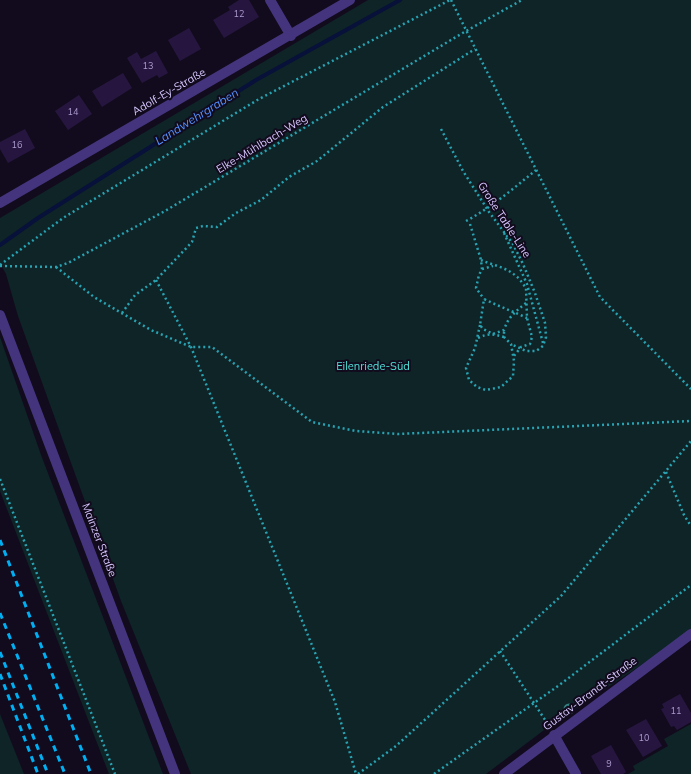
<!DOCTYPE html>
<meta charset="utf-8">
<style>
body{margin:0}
canvas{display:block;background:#110b1d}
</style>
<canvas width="691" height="774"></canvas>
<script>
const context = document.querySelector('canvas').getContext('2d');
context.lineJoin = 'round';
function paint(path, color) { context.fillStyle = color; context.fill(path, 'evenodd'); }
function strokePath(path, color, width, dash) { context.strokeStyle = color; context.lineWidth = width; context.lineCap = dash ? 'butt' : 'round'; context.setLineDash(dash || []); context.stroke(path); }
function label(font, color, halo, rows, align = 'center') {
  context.font = font + ' Mulish,sans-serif'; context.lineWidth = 4; context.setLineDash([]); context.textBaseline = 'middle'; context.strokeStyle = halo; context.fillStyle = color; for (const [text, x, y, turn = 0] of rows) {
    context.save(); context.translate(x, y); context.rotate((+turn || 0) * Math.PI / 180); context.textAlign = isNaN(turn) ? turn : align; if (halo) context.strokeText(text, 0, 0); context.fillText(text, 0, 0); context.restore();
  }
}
const green = new Path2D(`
 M368,0H691V632L548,727L486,774H191L121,601L18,316L6,274L0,263V218Z
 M0,337L41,455L163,774H109L0,491Z
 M0,714L24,774H0Z
 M691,724V774H628L635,770L633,766L668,746L664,739Z`);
const stream = new Path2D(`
 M0,245L38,218L256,80L400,0`);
const building = new Path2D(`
 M239,0H249L259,17L224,38L213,20L230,10L228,7Z
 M189,28L201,49L180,61L168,40Z
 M156,51L168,73L159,78L157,75L142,83L127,58L137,52L141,59Z
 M123,73L132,88L102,107L92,91Z
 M79,95L92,114L68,130L55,111Z
 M25,129L35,148L8,163L0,149V142Z
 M680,694L691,713V722L677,730L674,726L671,727L661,709L664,708L662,704Z
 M646,719L662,746L643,757L626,730Z
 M611,745L626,772L623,774H601L591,756Z`);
const path = new Path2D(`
 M451,0L600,297L691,389
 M441,129L463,171L489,212L513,244L523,264L535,293L545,323L546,337L543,346L536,351H526L511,344
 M466,221C492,207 514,188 536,170
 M470,224L481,260L482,269L479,275L476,288L484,299
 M504,233L527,284L543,343
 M481,260C492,265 506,267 516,276C520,279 523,284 526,288L527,318L532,337L530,344L521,347L514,356
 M0,265L63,218L259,99L450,0
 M0,266L56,267L68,263L165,211L466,31L522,0
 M56,267L94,297L151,330L191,347H212L312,422L356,431L398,434L691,421
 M482,269L493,266
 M156,280L191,347L335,702L356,774
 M526,303C516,311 508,317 504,330L493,334L483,329L480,325L484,299C498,306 512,311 527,318
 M122,313L135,295L156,280L192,242L196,228L203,226L217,227L236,213L261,200L289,177L317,161L383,107L475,49
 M480,325L475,348L466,368L469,380L477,387L486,390L501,387L513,376L514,361L511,344L504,337
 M478,338C488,333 494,334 504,337V330
 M666,472L684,515L691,526
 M0,479L115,774
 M500,651L549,726
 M358,774L396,746L561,596L691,441
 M434,774L558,686L691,585`);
const minor = new Path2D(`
 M270,0L291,36
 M0,203L350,0
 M554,735L576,774
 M504,774L691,634`);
const tertiary = new Path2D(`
 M0,315L175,774`);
const rail = new Path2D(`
 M0,540L91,774
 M0,613L65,774
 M0,652L48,774
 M0,674L38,774`);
const trees = [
 [569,709]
];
const numberNames = [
 ["12",239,14],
 ["13",148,66],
 ["14",73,112],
 ["16",17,145],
 ["11",676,711],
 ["10",644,738],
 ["9",609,764]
];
const streetNames = [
 ["Adolf-Ey-Straße",169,92,-30],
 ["Elke-Mühlbach-Weg",262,144,-31],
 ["Große Table-Line",504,220,57],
 ["Mainzer Straße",99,540,69],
 ["Gustav-Brandt-Straße",590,694,-37]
];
const parkNames = [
 ["Eilenriede-Süd",373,367]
];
const waterNames = [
 ["Landwehrgraben",197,117,-32]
];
paint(green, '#0e2427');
strokePath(stream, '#07113a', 4);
paint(building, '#26163f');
strokePath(path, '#29a2b2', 2.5, [2, 3]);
strokePath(minor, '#44347e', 10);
strokePath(tertiary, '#44347e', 10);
strokePath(rail, '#00aff2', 3, [6, 5]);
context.fillStyle = '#348183';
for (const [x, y] of trees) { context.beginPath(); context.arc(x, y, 5.5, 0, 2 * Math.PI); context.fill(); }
label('9px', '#ac9bcf', null, numberNames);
label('11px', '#d8c7ff', '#110b1d', streetNames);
label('11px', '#50e2d7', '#110b1d', parkNames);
label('italic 12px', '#5592ff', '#110b1d', waterNames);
</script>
